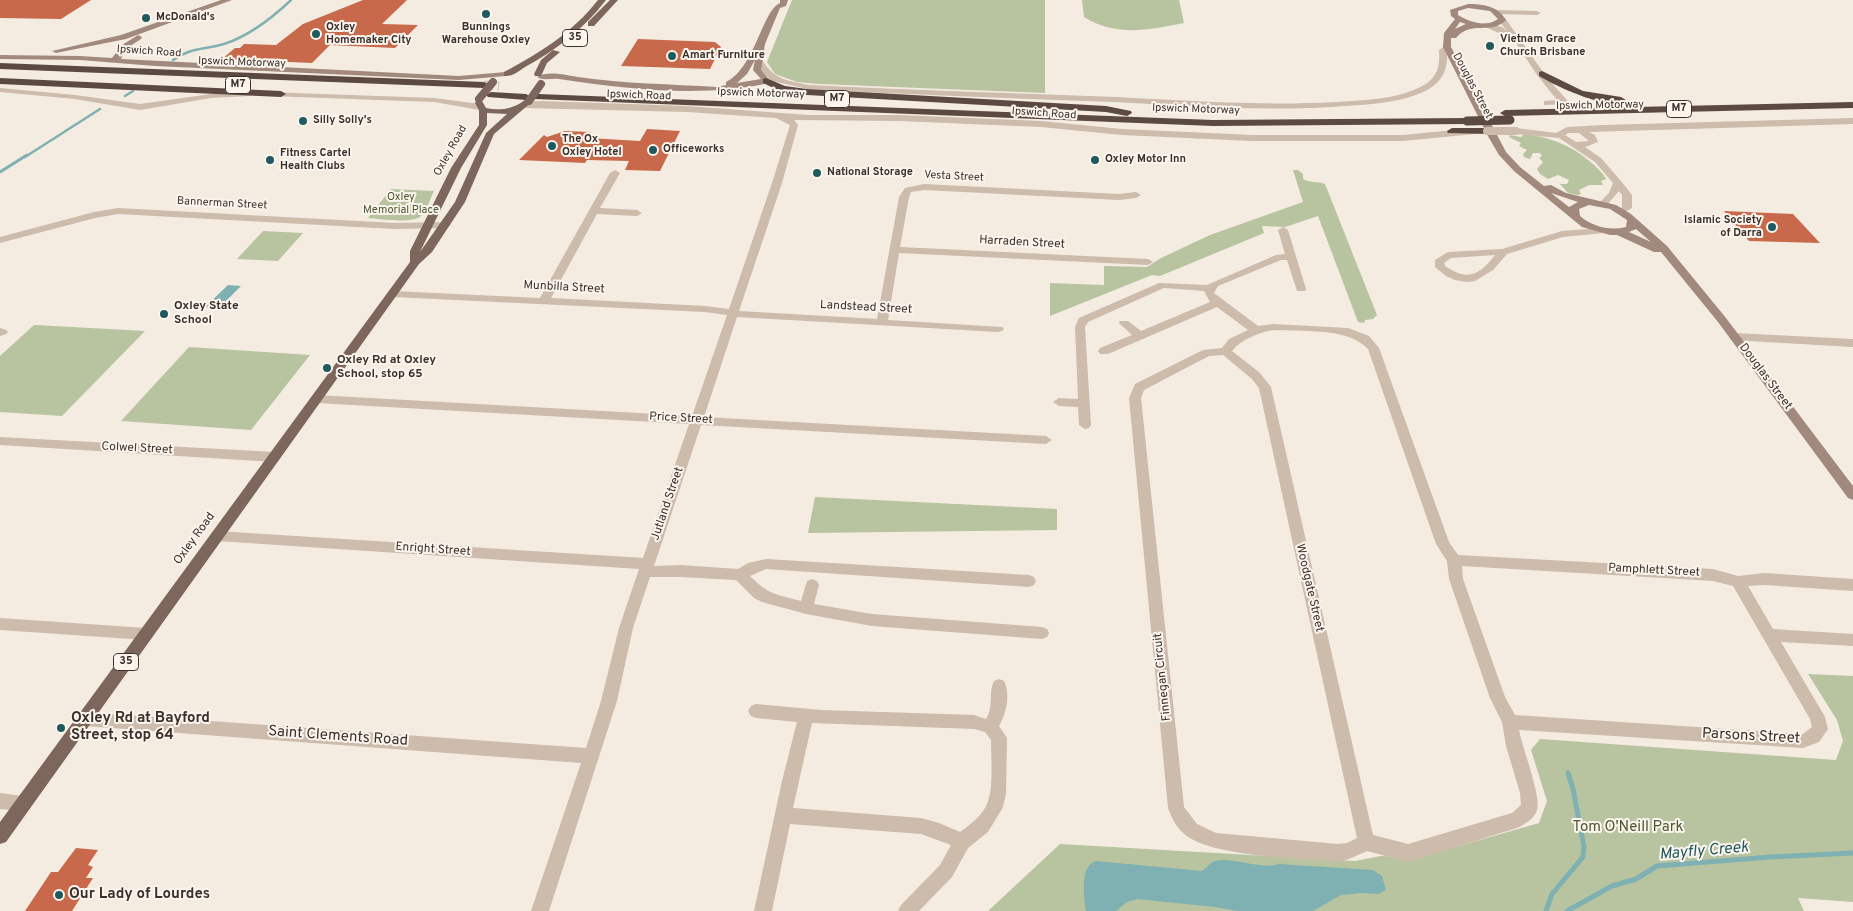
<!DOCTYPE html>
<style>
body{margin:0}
canvas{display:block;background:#f4ebe1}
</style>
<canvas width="1853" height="911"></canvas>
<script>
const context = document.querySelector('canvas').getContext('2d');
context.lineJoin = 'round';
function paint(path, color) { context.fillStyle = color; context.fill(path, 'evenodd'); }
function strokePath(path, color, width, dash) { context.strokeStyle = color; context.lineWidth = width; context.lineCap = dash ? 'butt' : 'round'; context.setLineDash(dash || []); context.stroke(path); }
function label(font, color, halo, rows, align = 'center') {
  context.font = font + ' Overpass,sans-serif'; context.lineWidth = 4; context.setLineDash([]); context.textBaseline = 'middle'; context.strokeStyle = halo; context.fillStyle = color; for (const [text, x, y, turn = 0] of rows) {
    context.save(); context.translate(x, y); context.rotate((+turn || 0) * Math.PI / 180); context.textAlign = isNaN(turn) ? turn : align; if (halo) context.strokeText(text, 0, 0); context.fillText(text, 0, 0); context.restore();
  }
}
const green = new Path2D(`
 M792,0H1045V93L819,84L797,82L775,74L767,62Z
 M1082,0H1179L1184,23C1149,30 1116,37 1084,17Z
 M1524,134C1557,138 1581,150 1603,174L1606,179L1601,181L1603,185H1589L1579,190L1581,194L1578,195L1568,193L1560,184H1567L1569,180L1558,175L1548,179L1540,174L1537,169L1543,162L1539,158L1542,156L1540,153H1533L1530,159L1524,157L1523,154L1527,150L1519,146L1521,143L1509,137L1510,135L1521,137Z
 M1293,170H1298L1303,174V179C1310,183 1317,181 1325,184L1377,315L1373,319L1365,320L1364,323L1358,322L1318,216L1285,227L1262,226L1264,233L1160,276L1152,275L1050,316V283L1104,285V266L1147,267L1161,258L1210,235L1303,202Z
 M391,189L434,191C430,198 427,211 421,216C412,224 380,219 368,218Z
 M263,231L303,233L278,261L237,259Z
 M34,325H35L145,331L62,416L0,412V356Z
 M189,347L310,355L251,430L121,421Z
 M815,497L1057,509V530L808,533Z
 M1808,674L1853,676V902L1798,898L1804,911H988L1060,844L1355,861L1381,856L1417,858L1539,823L1547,801L1531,750L1540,739L1836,760L1843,741L1837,720Z`);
const water = new Path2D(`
 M228,285L241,286L218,309L205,307Z
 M1096,861L1202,871C1206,868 1208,866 1211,863C1223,853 1263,871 1278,864L1373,870L1382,876L1386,890L1378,894L1361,893L1341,895L1313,911H1238L1215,907L1137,899L1127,902L1116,911H1086C1084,897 1079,866 1096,861Z`);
const streamFar2 = new Path2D(`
 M173,60C191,47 204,50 224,44C249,36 272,18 291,0
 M125,96L133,91
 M25,157L100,109`);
const streamFar1 = new Path2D(`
 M0,172L27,155`);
const stream = new Path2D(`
 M1546,911L1552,894L1583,857L1584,847L1573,789L1568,773
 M1567,911L1612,886L1636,879L1657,866L1770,857L1853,853`);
const building = new Path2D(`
 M0,0H91L61,19L0,18Z
 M363,0H407L382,24L418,25L395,48L330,45L312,63L222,59L235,48H240L244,44L276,45L303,24Z
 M638,39L715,42L721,47L710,69L621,66Z
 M647,129L680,131L660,171L625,170L629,161L587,160L585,163L519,160L544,135L547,137L565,131L591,132L588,138L640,141Z
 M1724,211L1793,214L1820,243L1749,241Z
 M76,848L98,850L88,865L93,867L86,878H93L72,911H25L51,872H58Z`);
const highwayTunnel = new Path2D(`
 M484,85L499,86`);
const street = new Path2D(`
 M1494,10L1537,11L1541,13L1537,15L1497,14H1494Z
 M1499,18H1505L1548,79L1567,100V104L1544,105V101L1557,100L1537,75L1514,40L1481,25L1485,23L1502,27L1508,32L1498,20Z
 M1447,45L1451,47L1447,51C1448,67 1444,80 1429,89C1403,103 1373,104 1345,106C1268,112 1191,106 1114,102C1012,98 910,95 808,89L777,82L763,83V79L769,78L763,75L755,62L762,60C775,80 786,80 808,85C911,90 1014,93 1117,97C1190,101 1263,106 1336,102C1365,100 1397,100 1424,85C1438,77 1440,65 1439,50Z
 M0,88L75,95L140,104L211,94L250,92L254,94L250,96L211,98L140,110L75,99L0,92Z
 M267,92L434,98L480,104L484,107L480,110L434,102L270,96L266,94Z
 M542,101L687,106L808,115H899L1041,121L1122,129L1252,135H1403L1475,128L1479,131L1475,134L1403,141H1252L1122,135L1041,127L899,121L794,120L798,125L782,183L739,311L877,319L899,197L905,188L924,184L1119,194L1136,192L1141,195L1136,198L1119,200L924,190L911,192L909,197L900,247L1148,259L1153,262L1148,265L899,253L888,320L1002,327L1004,329L1002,331L998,332L737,317L704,417L1046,436L1052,440L1046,444L701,425L654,566L681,565L738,569L748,563L766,559L1029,575L1034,577L1036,581L1034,585L1029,587L766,569L750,576C769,595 775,594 801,601L807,581L812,579L817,581L819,585L814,604L872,614L1042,627L1047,629L1049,633L1047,637L1042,639L872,626L806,614L762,602L754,598L736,580L681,577H650L633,628L617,701L549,911H531L581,763L85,726L79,724L77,719L79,714L85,712L586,748L601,701L619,628L639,569L217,541L212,540L210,536L212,532L217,531L643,558L689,424L317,403L311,399L317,395L692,416L727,315L705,312L393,297L388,294L393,291L540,298L610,173L615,170L620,173L600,208L637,210L642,213L637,216L597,214L551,298L705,306L729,309L772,183L790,125L776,118L687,112L524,108L520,105L524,102Z
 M1853,118V124L1589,132L1595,135L1598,142L1585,147L1601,158L1621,181L1632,195V208L1622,214L1617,211L1622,207V195L1619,191L1606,206L1603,207L1598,204L1609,193L1613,183L1595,162L1559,138L1516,134L1512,131L1516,128L1556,133L1567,127L1604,125ZM1569,133H1579L1589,141L1576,142L1565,135Z
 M118,208L395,223L446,222L451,225L446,228L395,229L118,214L95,218L0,243V237L94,212Z
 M1283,227L1288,230L1306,289L1305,291H1297L1287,260H1281L1218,286L1214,293L1258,326L1273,324L1348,328L1369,336L1379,348L1449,542L1458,555L1713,569L1738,576L1764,573L1853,579V591L1764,585L1748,586L1773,629L1853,634V646L1781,642L1825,717L1828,729L1819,742L1803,748L1519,730C1522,747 1542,798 1537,810C1535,818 1524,825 1517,828L1408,862L1367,851L1349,859L1338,862C1301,858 1215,857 1187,836C1177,829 1172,819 1168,808L1129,398L1135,384L1203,350L1222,348L1229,339L1248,330L1217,307L1108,354H1100L1098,351L1100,348L1132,335L1119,323L1120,321H1128L1141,331L1210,302L1204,291L1164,288L1088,322L1085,327L1091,425L1089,428L1085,429L1079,425L1078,407L1059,406L1053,402L1059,398L1078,399L1075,327L1079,318L1159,283L1207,285L1276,255L1285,254L1278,230ZM1273,330C1302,332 1348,327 1368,349L1436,544L1447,561L1449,579L1490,698L1502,722L1506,746L1520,793L1521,805L1512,813L1408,844L1373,835L1271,387L1260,373L1232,351C1242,339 1258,333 1273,330ZM1223,355L1252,379L1259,388L1357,838L1347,843L1338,844L1216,833L1197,824L1184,807L1141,398L1144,390L1209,356ZM1462,566L1713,581L1733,586L1810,719L1812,727L1803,734L1515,715L1505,697L1463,579Z
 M1601,228L1606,231L1604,233L1563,237L1507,254L1493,270L1475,281L1467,282L1455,280L1446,276L1435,267V260L1448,252L1502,249L1562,231ZM1495,255C1479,276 1467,281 1445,266L1444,263L1451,258Z
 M0,328L6,330L8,332L6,334L0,336Z
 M1735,333L1853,339V347L1731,340L1729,337Z
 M0,437L275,452L279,454L281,457L279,460L275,462L0,445Z
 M0,618L146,628L151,630L153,634L151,638L146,640L0,630Z
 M999,679L1004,681C1011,695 1006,714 999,726L1007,738L1006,793L1003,807L988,832L968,848L952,877L919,911H898L901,905L940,865L951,845L921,834L790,824L772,911H754L782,781L797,722L756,718L751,716L748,711L751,706L756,704L821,710L974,715L986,719C994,707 988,693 994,681ZM812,723L974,729L985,732L991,740C991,757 994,788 987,804C982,816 971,824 960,832L939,823L921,818L793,808Z
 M0,793L30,797L32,803L30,809L24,811L0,809Z`);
const secondary = new Path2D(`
 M221,0H232L126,39L56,53L52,51L121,35Z
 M780,0H788L786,6L780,8L765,44L761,70L770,81L769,83C703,98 625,89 559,79C552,78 543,81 537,77C547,70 566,75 578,77C624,84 671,84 717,87L726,85V82C755,68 762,11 780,3ZM755,60L753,70L761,79L737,83L747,74Z
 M1468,4C1483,4 1498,6 1506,20C1490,36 1472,19 1456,38H1451V47L1506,152L1520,167L1544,186L1551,185L1566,193L1616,205L1631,214L1667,246L1726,318L1853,486V500L1848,498L1718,322L1661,252H1654L1617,235H1610L1582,227L1514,171L1499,155L1489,138L1443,47L1444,33L1455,19L1451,16L1450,10ZM1468,8L1490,11L1498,19C1486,28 1470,22 1458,15V11ZM1460,22L1466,24L1455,29ZM1551,193L1578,202L1569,207ZM1589,205L1610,209L1627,220L1626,227C1610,231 1593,227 1580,216L1579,209ZM1636,229L1651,242L1629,232Z
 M138,35L142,37L141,39L127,48L121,59L459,76L506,72L510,74L506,76L459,80L155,66L80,60L0,59V55L80,56L112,58L122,45Z`);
const primary = new Path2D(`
 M598,0H606C584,29 556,50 525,67C519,71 512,77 504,76V72C540,53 573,32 598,0Z
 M610,0H618L594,26H588V22Z
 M553,50L560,52L547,63L541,76H535L534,74L541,60Z
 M526,99L533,101L494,134L465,202L432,252L419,264L6,842L0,844V822L410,262V251L451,168L479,125V110L475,103L476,101H482L486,108C501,111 514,109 526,99ZM487,113L507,114L486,133L455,202L420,252L461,168L487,125Z`);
const highway = new Path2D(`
 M0,63L484,82L489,85L484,88L0,69Z
 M1542,71L1583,91L1621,97L1626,100C1611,113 1554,85 1539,76V72Z
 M0,78L281,91L286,94L281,97L0,84Z
 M766,78L785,86L807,89L1106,106L1131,111L1132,113L1127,116L1106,112L807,95L780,91L763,83V79Z
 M491,92L526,94L531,97L526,100L488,97L486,95Z
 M538,94L1213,120L1467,118L1472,121L1467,124L1213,126L534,99L533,97Z
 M1853,102V108L1505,116L1500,113L1505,110Z
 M1452,128H1487L1492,131L1487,134L1448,133L1447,131Z`);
const streetBridge = new Path2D(`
 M1487,131H1516`);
const primaryBridge = new Path2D(`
 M479,99L493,82
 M529,101L541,84`);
const highwayBridge = new Path2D(`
 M1467,121L1510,120`);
const markers = [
 [486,14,5,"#1f5a5e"],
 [146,18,5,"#1f5a5e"],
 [316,34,5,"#1f5a5e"],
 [1490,46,5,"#1f5a5e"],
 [672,56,5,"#1f5a5e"],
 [303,121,5,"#1f5a5e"],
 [552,146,5,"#1f5a5e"],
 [653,150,5,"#1f5a5e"],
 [270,160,5,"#1f5a5e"],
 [1095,160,5,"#1f5a5e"],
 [817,173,5,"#1f5a5e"],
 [1772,227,5,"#1f5a5e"],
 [164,314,5,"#1f5a5e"],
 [327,368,5,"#1f5a5e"],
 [61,728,5,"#1f5a5e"],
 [59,895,5,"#1f5a5e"]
];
const farPoinames = [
 ["McDonald's",156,18],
 ["Oxley",326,28],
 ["Homemaker City",326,41],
 ["Bunnings",486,28,"center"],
 ["Warehouse Oxley",486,41,"center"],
 ["Vietnam Grace",1500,40],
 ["Church Brisbane",1500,53],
 ["Amart Furniture",682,56],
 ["Silly Solly's",313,121],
 ["The Ox",562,140],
 ["Oxley Hotel",562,153],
 ["Officeworks",663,150],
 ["Fitness Cartel",280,154],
 ["Health Clubs",280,167],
 ["Oxley Motor Inn",1105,160],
 ["National Storage",827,173],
 ["Islamic Society",1762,221,"right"],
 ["of Darra",1762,234,"right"]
];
const shields = [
 [575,38,25],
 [238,85,25],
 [837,99,25],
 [1679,109,25],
 [126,662,25]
];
const shieldNames = [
 ["35",575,38],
 ["M7",238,85],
 ["M7",837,99],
 ["M7",1679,109],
 ["35",126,662]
];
const farStreetnames = [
 ["Ipswich Road",149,52,4],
 ["Ipswich Motorway",242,63,2],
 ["Douglas Street",1472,86,62],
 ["Ipswich Motorway",761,94,2],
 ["Ipswich Road",639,96,2],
 ["Ipswich Motorway",1600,106,-1],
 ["Ipswich Motorway",1196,110,2],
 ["Ipswich Road",1044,114,4],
 ["Oxley Road",451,151,-61],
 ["Vesta Street",954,177,3],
 ["Bannerman Street",222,204,3]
];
const farParknames = [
 ["Oxley",401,198],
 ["Memorial Place",401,211]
];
const streetNames = [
 ["Harraden Street",1022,243,3],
 ["Munbilla Street",564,288,3],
 ["Landstead Street",866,308,3],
 ["Douglas Street",1765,377,53],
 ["Price Street",681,419,3],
 ["Colwel Street",137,449,3],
 ["Jutland Street",668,504,-71],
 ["Oxley Road",195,539,-54],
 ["Enright Street",433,550,4],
 ["Pamphlett Street",1654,571,3],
 ["Woodgate Street",1309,588,77],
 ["Finnegan Circuit",1163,677,-96]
];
const poiNames = [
 ["Oxley State",174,307],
 ["School",174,321],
 ["Oxley Rd at Oxley",337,361],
 ["School, stop 65",337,375]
];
const nearPoinames = [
 ["Oxley Rd at Bayford",71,719],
 ["Street, stop 64",71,736],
 ["Our Lady of Lourdes",69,895]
];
const nearStreetnames = [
 ["Saint Clements Road",338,737,4],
 ["Parsons Street",1751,737,3]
];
const nearParknames = [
 ["Tom O'Neill Park",1628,828]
];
const nearWaternames = [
 ["Mayfly Creek",1704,852,-5]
];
paint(green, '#b8c4a0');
paint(water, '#7fb0b2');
strokePath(streamFar2, '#7fb0b2', 2.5);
strokePath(streamFar1, '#7fb0b2', 3);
strokePath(stream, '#7fb0b2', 5);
paint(building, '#c8694b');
strokePath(highwayTunnel, '#cfc6bd', 9, [9, 5]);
paint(street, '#cdbbac');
paint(secondary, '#a18a7d');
paint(primary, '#7d675c');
paint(highway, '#5c4a42');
strokePath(streetBridge, '#cdbbac', 8);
strokePath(primaryBridge, '#7d675c', 8);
strokePath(highwayBridge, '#5c4a42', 9);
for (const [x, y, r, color] of markers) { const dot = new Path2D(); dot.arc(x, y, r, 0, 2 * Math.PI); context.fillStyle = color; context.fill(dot); strokePath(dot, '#fbf5ee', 2); }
label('bold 11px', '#3b302b', '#fbf5ee', farPoinames, 'left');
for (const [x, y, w] of shields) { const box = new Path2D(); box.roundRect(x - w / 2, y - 8.5, w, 17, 4); context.fillStyle = '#fbf5ee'; context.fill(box); strokePath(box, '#3b302b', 1); }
label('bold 11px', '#3b302b', null, shieldNames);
label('11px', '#3b302b', '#fbf5ee', farStreetnames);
label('11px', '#4a5a2e', '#fbf5ee', farParknames);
label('12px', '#3b302b', '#fbf5ee', streetNames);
label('bold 12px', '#3b302b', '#fbf5ee', poiNames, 'left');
label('bold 15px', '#3b302b', '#fbf5ee', nearPoinames, 'left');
label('15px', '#3b302b', '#fbf5ee', nearStreetnames);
label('15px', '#4a5a2e', '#fbf5ee', nearParknames);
label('italic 16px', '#1f5a5e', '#fbf5ee', nearWaternames);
</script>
